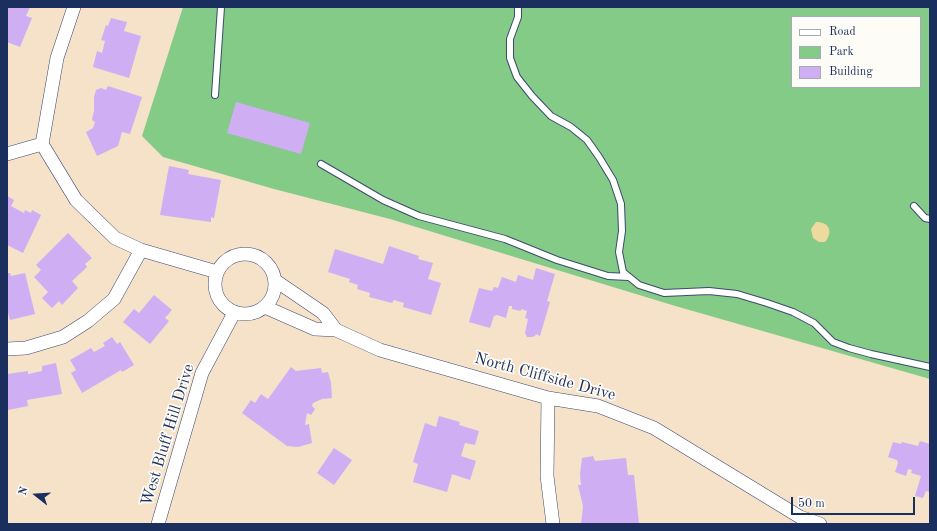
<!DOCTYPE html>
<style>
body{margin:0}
#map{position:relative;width:937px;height:531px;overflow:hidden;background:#f6e1c9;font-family:"Old Standard TT",serif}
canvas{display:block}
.frame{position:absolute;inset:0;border:8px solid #1b2f5e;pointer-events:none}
.legend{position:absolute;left:791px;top:16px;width:130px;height:72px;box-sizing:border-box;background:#fdfcf7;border:1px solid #a3aaba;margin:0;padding:5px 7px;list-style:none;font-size:12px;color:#1b2f5e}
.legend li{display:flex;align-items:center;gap:8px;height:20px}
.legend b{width:20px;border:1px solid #a3aaba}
.north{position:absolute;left:16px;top:475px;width:40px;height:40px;-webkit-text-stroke:3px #fdfcf7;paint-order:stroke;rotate:287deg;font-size:11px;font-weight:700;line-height:16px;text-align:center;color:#1b2f5e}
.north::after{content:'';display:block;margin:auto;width:14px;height:18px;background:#1b2f5e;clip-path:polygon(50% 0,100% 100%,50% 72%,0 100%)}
.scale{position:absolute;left:791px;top:497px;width:124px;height:18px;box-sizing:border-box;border:2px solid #1b2f5e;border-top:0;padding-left:5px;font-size:12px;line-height:14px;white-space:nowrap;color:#1b2f5e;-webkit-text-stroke:3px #fdfcf7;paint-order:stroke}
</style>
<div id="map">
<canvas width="937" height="531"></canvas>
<div class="frame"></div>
<ul class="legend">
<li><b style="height:5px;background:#fff"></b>Road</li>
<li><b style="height:11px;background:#83cb87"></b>Park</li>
<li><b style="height:11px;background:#d0aef4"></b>Building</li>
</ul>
<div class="north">N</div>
<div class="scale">50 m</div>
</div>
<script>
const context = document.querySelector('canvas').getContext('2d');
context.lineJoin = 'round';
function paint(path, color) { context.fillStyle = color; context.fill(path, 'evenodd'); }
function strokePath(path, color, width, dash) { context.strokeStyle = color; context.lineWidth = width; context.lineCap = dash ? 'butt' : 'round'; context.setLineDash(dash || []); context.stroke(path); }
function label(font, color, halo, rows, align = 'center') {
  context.font = font + ' "Old Standard TT",serif'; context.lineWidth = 3.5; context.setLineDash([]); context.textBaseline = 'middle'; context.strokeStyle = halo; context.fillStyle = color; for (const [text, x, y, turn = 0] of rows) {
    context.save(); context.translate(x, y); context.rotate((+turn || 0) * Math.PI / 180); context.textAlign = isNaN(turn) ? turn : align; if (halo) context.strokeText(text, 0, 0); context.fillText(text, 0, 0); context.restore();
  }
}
const green = new Path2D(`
 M183,7H930V379L672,305L390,219L274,189L163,157L142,136ZM792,17H920V87H792Z`);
const sand = new Path2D(`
 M816,222C830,222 833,232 825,242H819L813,238L811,229Z`);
const building = new Path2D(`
 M7,7H30L26,16L32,18L20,47L7,42Z
 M111,18L127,22L124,31L141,36L129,78L93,67L97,51L102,53L105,41L101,40L106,25L108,26Z
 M108,86L142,97L130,134L122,132L118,146L97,156L86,132L93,128L95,122L93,121L92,119L94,111V97L96,90L101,88L106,90Z
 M236,102L310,123L301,154L227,133Z
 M169,166L189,170L188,174L221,180L214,218L211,217V222L160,215Z
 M7,196L14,200L11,206L24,213L25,210L31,213L32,210L41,215L23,253L7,245Z
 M68,233L92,258L85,264L87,267L72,281L78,288L62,305L59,301L52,308L42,298L48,292L34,277L41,270L36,265Z
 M389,246L419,256L418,259L433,263L428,279L441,283L431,315L403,307L404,303L394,300L392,303L369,297L370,293L357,289L358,285L349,282L350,279L328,272L335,249L383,264Z
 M536,268L555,274L547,301L550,302L540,336L536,334L535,336L532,337H527L525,333L528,319L525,318L527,311L521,309V311L512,309V306H509L506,318L497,315L494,316L490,328L469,322L479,288L492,291L494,287L498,288L502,277L516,282L518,275L533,280Z
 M7,273H10L11,276L25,273L35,314L10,320L7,309Z
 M154,295L172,310L165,318L169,321L150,344L123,322L134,309L139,313Z
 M112,337L117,344L120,342L134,365L122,372L121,370L82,393L71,373L76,370L70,360L91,348L94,352L105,346L103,343Z
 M56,363L62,394L27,400L28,406L8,410L7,402V374L28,371V374L42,371V366Z
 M291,367L296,371L321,368L322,373L328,372L331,383L332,398L322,399L313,403L312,406L315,409L311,415L307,413L305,425L309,424L312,443L298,447L287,446L242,413L251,400L255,403L261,394L268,399Z
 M439,416L460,422L459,425L479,431L475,445L465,443L461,456L476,461L470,480L452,474L447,492L413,482L418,464L413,462L425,423L436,427Z
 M920,441L930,444V492L926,491L923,498L915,496L921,476L911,473L912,470L908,469L906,476L895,472L898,463L897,460L888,457L893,442L901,444L902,442L918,446Z
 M334,448L352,460L334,485L317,473Z
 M593,456L595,461L626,458L628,475H634L639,524H581L583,506L578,485H581L580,474L582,458Z`);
const lane = new Path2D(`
 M518,7V17L510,39V58L517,77L532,96L551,116L571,127L587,140L599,157L613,180L621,204L622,231L619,252L623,272L639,285L664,293L709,291L737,294L767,303L793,312L814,323L833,342L849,348L871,354L930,367
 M215,95L221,7
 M321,164L383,200L419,216L505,239L557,260L608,276L629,277
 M914,206L925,218L930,219`);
const street = new Path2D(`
 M74,7L57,58L42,144L76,200L115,238L141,250L217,272
 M7,154L42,144
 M215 284a30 30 0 1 1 60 0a30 30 0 1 1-60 0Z
 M276,281L323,313L336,330
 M265,307L315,329L336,330L380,350L548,398L598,406L654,428L800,517L820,524
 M7,349L26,348L63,337L88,321L114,299L141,250
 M548,398L547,476L553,524
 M158,524L202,373L234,313`);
const streetNames = [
 ["North Cliffside Drive",545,377,15],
 ["West Bluff Hill Drive",168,435,-73]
];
paint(green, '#83cb87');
paint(sand, '#eeda9e');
paint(building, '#d0aef4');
strokePath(lane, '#3c4a6e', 8);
strokePath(street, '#3c4a6e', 14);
strokePath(lane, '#fff', 6);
strokePath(street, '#fff', 13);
label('16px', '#1b2f5e', '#fdfcf7', streetNames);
</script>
